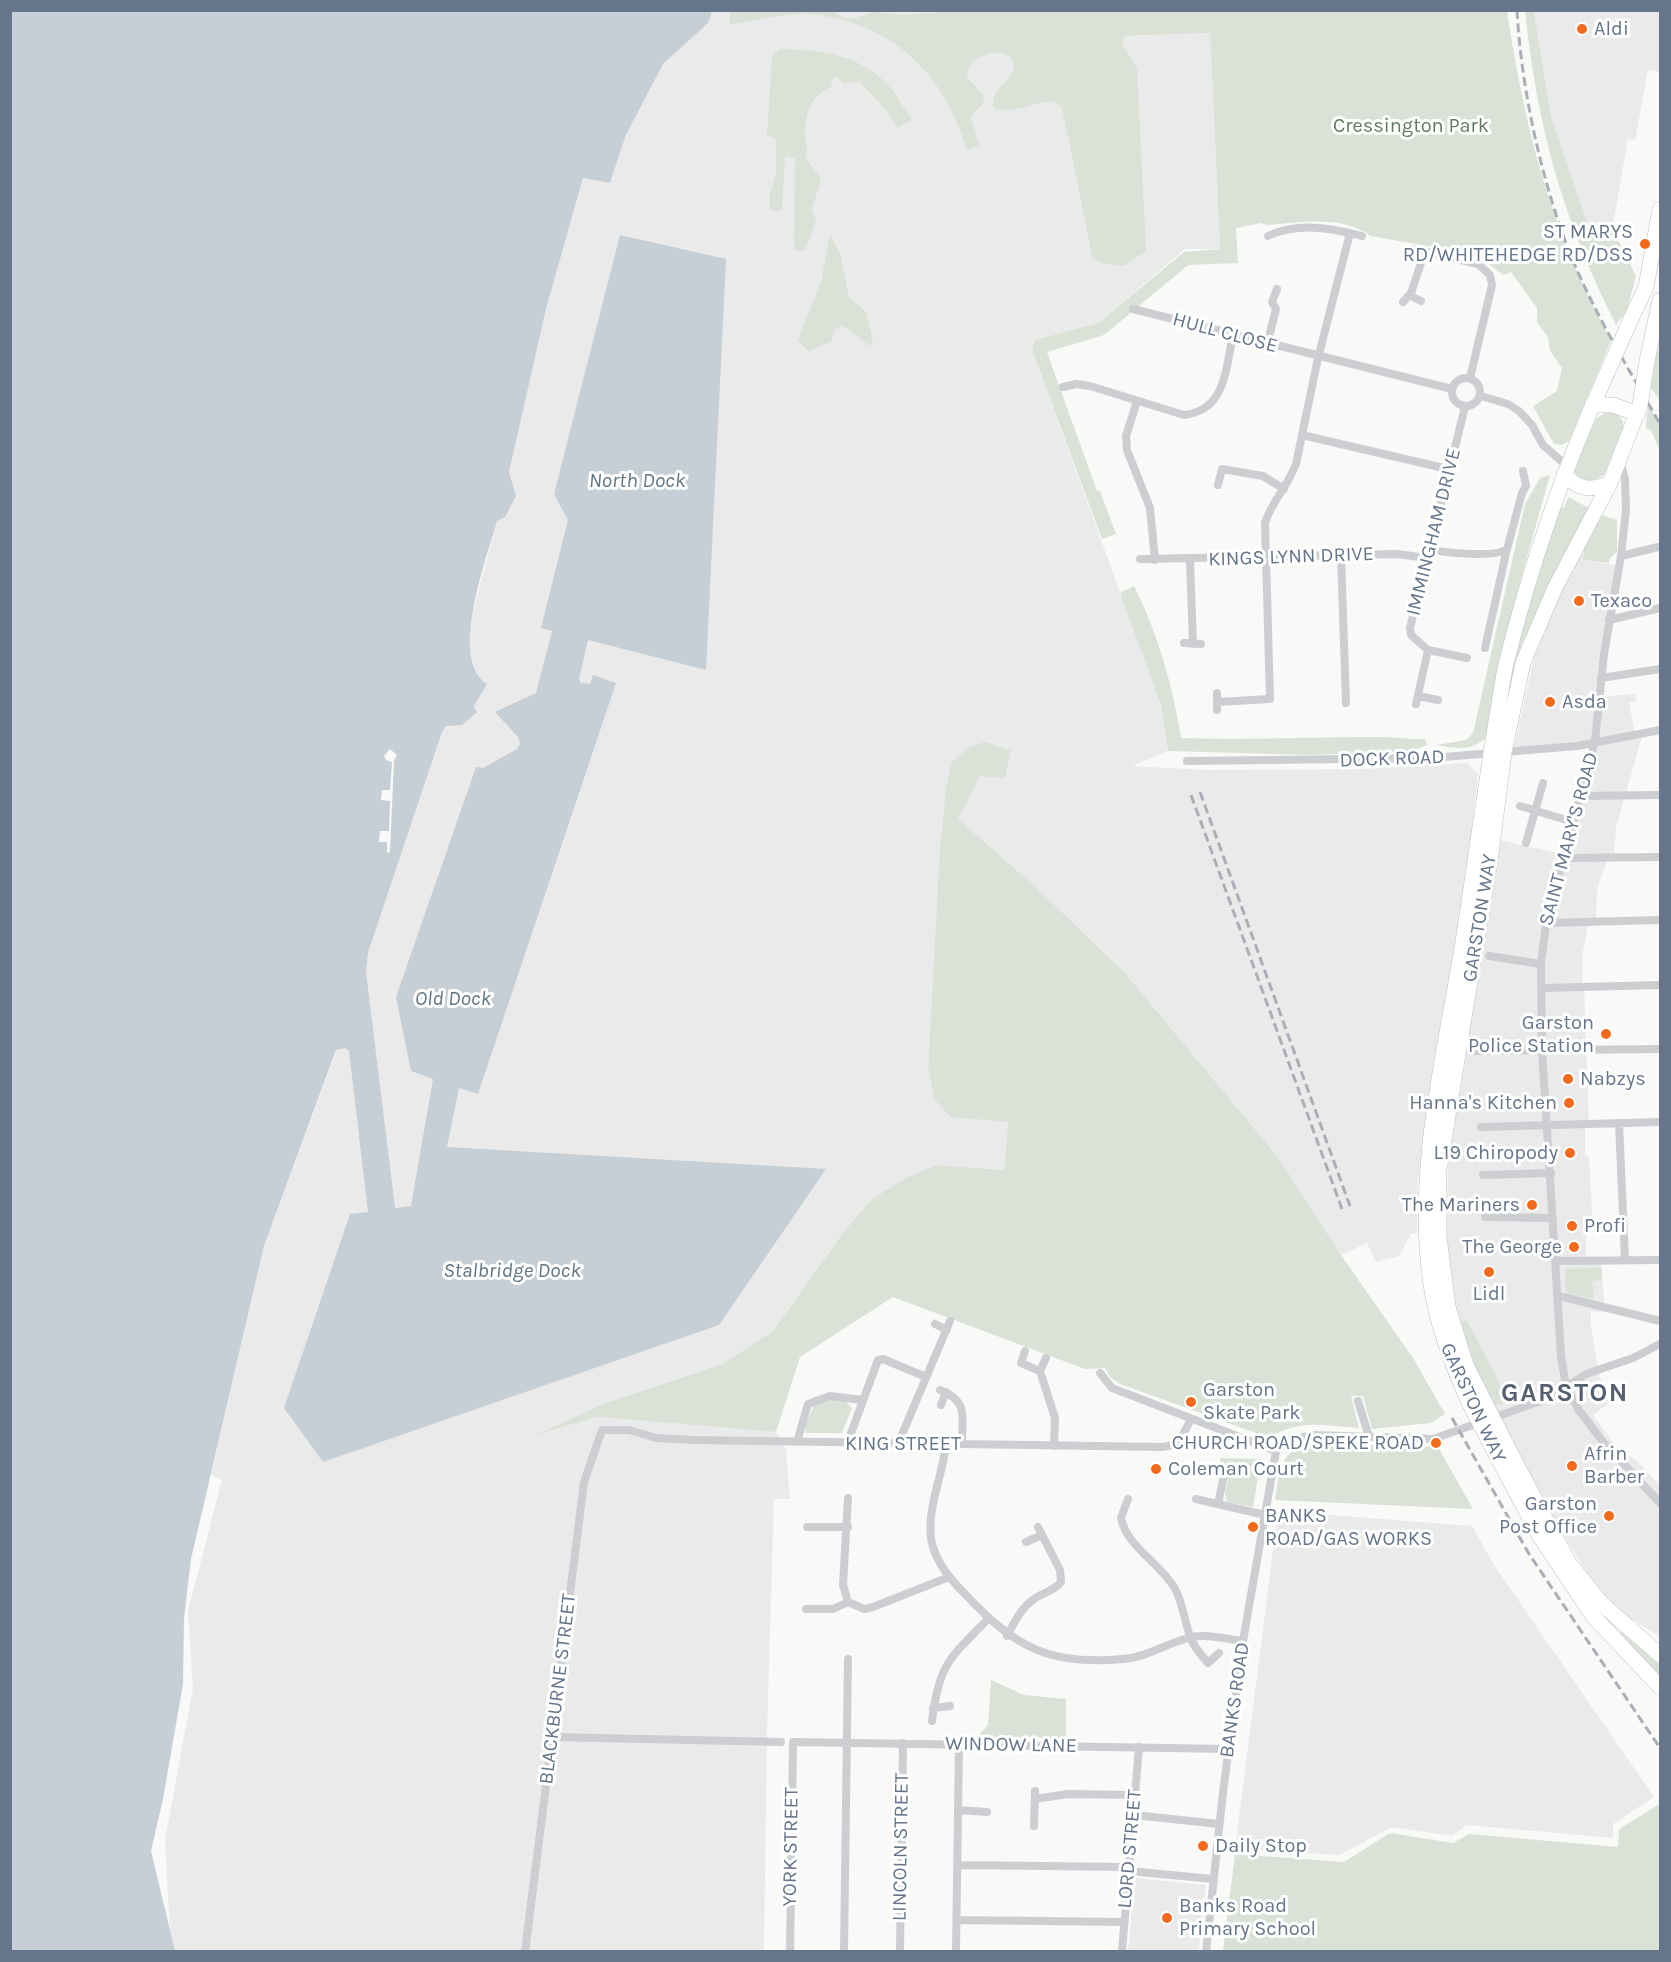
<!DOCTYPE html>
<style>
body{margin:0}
#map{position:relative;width:1671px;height:1962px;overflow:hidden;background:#f9f9f7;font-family:Karla,sans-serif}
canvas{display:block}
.frame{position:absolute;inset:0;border:12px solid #65758b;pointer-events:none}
</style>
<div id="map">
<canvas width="1671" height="1962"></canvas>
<div class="frame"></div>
</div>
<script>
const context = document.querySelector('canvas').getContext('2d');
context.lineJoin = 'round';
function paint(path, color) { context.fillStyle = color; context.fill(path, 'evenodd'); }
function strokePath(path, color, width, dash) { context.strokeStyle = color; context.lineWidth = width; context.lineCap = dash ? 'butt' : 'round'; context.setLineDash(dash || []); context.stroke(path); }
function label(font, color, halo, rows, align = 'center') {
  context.font = font + ' Karla,sans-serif'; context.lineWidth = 6; context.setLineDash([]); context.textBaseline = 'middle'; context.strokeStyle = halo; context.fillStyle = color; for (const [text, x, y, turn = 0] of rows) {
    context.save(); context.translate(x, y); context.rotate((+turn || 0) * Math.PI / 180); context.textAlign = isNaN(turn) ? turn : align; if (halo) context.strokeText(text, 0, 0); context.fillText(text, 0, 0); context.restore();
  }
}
const built = new Path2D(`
 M712,11H1010L1011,40L1210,33L1220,249H1185L1098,323L1036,340L1032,350L1161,705L1168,751L1132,766L1207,770L1357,769L1467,763L1478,774L1465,892L1418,1177L1417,1233L1411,1234L1399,1256L1376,1262L1367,1243L1341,1255L1278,1157L1125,973L1038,889L957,819L980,776L1011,751L946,787L940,846L928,1067L1008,1121L1004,1170L938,1165L842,1234L773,1331L722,1364L603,1404L542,1433L597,1417L776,1432L786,1449L790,1499H774L767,1732L764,1951L171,1952L165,1840L193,1688L188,1611L222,1480L211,1475L264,1246L366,972L368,953L442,732L446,726L477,712L474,705L487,684L479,680L473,669L469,645L470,623L497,521L501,518L510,483L508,473L546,309L583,178L610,183L626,135L663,64L707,23Z
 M1534,11H1660V72L1648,70L1635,140L1628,139L1612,230L1588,226L1551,116Z
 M1584,553V560L1620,566L1599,697L1635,694L1636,701L1629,702L1633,724L1635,734L1643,733L1616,828L1614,858H1608L1597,889L1596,921L1589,922L1583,951L1582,987H1584L1589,1123L1585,1124V1156L1589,1157L1593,1228H1586V1260L1601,1261L1604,1303L1601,1313L1591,1311V1326L1599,1376L1613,1400L1593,1415L1615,1445L1637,1461L1660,1486V1637L1617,1610L1591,1579L1537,1493L1493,1406L1506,1401L1498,1380L1467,1320L1460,1322L1454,1303L1446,1238L1448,1165L1466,1055L1495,1054L1494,1046H1467L1499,840L1564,854L1595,742L1513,752L1534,658L1553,607L1575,562Z
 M1278,1511L1472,1526L1494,1565L1654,1797L1613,1824V1838L1467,1825L1452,1836L1392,1827L1339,1855L1235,1849Z
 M1135,1878L1206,1885L1199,1951H1128Z`);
const green = new Path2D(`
 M731,10L834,11L843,18H855L874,12L905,15L972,10L1507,11C1517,77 1530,143 1552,207C1567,253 1589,298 1611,341L1569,441L1562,445L1554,444L1533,406L1557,391L1562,368L1550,351L1548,337L1537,322V308L1511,272L1503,275L1484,260L1433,247L1371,236C1343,215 1301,222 1268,225L1261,223L1236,228L1238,263L1188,265L1104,335L1047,352L1097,491H1100L1116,534L1102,539L1032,350L1035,340L1098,323L1184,252L1220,249L1210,33L1124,36L1122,44L1137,68L1146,251L1124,266L1100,263L1092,255L1062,108L1054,101C1036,101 1010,116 993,107C991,85 1019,79 1013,62C1008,46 980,54 972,63C969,66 967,72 966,76L983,95L984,102L971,117L979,145L967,150C943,73 895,24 811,14C793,12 748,21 729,25Z
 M1525,11H1534L1551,116L1588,225L1613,230L1636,276L1627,310L1616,325C1562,216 1538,131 1525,11Z
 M779,49C820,50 857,53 888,85C897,95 904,109 912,120L898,128L886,110L859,81L844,84L836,77L831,80L832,86C811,96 806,109 805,133C804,142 810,148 805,157L821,179L812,209L816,222C810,231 811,244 803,251H796L794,244L795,158L785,156L782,210L775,212L770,208V194L776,172V138L767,135L772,57Z
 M830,235L840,253L849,297L866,312L873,341L870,346L842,325L835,330L831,342L808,351L798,340L821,282Z
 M1657,350L1660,354V400L1651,388Z
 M1648,404L1660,426V451L1651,430L1646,429Z
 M1607,412H1615C1623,418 1625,423 1622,433L1604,475L1589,482L1580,480L1572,468L1597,418Z
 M1550,475L1517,593L1485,739C1470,751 1456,749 1437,745L1466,740L1473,733L1525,504L1540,478Z
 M1568,497L1591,509L1522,644L1508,691L1512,660L1557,506L1564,508Z
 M1601,515L1617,520V552L1610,558L1609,563L1583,560L1584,547Z
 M1134,586C1158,633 1173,687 1181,738C1247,740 1313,737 1379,737C1395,737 1410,740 1425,739L1427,745L1411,751L1312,755L1168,751L1161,705L1120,593Z
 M985,742L1011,751L1005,778L980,776L958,819L1038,889L1125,973L1278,1157L1341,1255L1413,1358L1445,1414L1431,1423L1372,1429L1363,1396H1351L1359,1428C1326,1426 1298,1418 1270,1438L1120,1384L1111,1378L1105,1368L1085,1369L893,1297L800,1357L776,1432L597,1417L536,1435L603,1404L722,1364L773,1331L842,1234L872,1199L908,1177L938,1165L1004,1170L1008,1122L951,1117L935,1100L928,1067L940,846L946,787L952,762L968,748Z
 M1601,1268L1602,1280L1592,1281L1594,1299L1566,1293L1565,1269Z
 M1467,1320L1498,1380L1506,1402L1493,1406L1467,1349L1460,1322Z
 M829,1400H844L852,1408L842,1433H806L805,1426L814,1405Z
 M1312,1443L1438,1447L1473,1509L1275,1500C1280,1471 1279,1450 1312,1443Z
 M1220,1458L1261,1459L1253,1507L1227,1502L1225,1492L1228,1481L1221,1475Z
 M1622,1632L1660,1663V1681L1616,1637Z
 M991,1680L1024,1695L1066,1699V1738L977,1737L988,1725Z
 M1660,1804V1951H1223L1235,1854L1344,1862L1390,1833L1453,1843L1469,1834L1618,1847L1619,1829Z`);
const water = new Path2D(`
 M11,11H712L708,23L663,64L626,135L610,183L583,178L546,309L509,472L516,496L505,517L497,521C487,558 448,660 487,684L474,706L477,712L462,725L446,726L442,732L368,953L366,972L395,1208L411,1206L433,1079L411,1071L396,997L476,767L483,768L517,749L520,744L518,737L495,712L536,693L552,631L541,628L568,520L554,494L620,235L726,259L706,670L588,640L579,679L581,683L590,684L593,675L616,683L478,1094L459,1088L447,1147L826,1169L719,1325L323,1462L284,1408L350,1214L368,1212L349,1051L345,1048L336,1050L264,1246L191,1559L184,1618L183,1684L163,1799L151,1851L175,1951L11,1952Z`);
const pier = new Path2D(`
 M390,749L397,755L394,761L390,852L387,853V842H379L380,831H389L390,801L381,800L382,790H390L392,762L386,760L384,756Z`);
const street = new Path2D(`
 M1268,236C1298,222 1331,228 1362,236
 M1415,249L1478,264L1490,275L1492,285L1470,378
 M1409,295L1421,301
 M1403,302L1411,293L1425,251
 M1133,309L1452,389
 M1267,345L1276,309L1272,302L1277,289
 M1452 392a14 14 0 1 1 28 0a14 14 0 1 1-28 0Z
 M1063,387L1076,384L1090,386L1184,415C1226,410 1225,370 1233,336
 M1481,396L1508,404L1519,411L1532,425L1543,445L1567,466
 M1137,401L1126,436L1127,450L1150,508L1155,560
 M1465,407L1410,628L1411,635L1428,650L1467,658
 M1302,435L1448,469
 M1620,461L1625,479L1626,510L1621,556L1604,654L1595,741L1546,923L1541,964L1542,1050L1561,1356L1566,1386L1578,1409L1604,1443L1660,1503
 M1218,485L1222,469L1263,476L1284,489
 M1429,549C1444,553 1496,558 1507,549L1522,493L1526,486L1523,471
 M1341,555L1346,703
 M1621,556L1658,547
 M1140,559L1397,554L1427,558
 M1190,560L1193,644
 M1609,620L1660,608
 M1184,643L1201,644
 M1485,648L1507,549
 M1601,678L1660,669
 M1418,696L1438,700
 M1217,702L1270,699L1265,523C1272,501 1288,486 1296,464L1318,358L1350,233
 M1416,704L1428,650
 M1217,710V693
 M1187,761L1432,758L1577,746L1660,730
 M1581,796L1660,795
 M1520,806L1573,822
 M1526,843L1543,783
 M1563,858L1660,857
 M1546,923L1660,920
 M1489,956L1541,964
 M1542,988L1660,985
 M1469,1051L1660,1049
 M1619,1123L1625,1260
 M1481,1127L1660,1122
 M1483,1175L1551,1173
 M1485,1217L1553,1218
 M1556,1261L1660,1260
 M1559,1296L1660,1321
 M935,1324L947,1330
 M1025,1351L1021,1363L1040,1371L1055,1418L1054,1446
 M1040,1371L1046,1358
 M1100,1373L1112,1388L1276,1451
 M940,1390C969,1401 962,1417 962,1444
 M1358,1401L1369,1437
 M941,1405L946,1392
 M797,1442L808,1404L830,1396L862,1400
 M847,1444L878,1360L883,1359L926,1377
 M898,1444L950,1321
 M946,1444C943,1475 927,1507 931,1539C935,1562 951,1580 967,1596C1015,1648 1052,1666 1123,1659C1147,1657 1166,1644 1188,1638C1204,1633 1226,1639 1243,1641
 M1276,1451L1287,1441L1313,1435L1433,1439L1549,1398L1586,1374L1633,1358L1660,1344
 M848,1498L843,1585L848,1602L864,1609L873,1607L949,1577
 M1128,1499L1121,1518C1127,1547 1159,1562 1174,1587C1183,1602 1184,1620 1190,1636C1193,1646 1201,1655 1208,1663L1219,1653
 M1196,1499L1265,1515
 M1218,1504L1223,1480
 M807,1527H848
 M1026,1542L1042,1535
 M806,1609H833L848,1602
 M1007,1636C1015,1621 1022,1606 1037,1597C1046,1592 1055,1590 1061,1582L1060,1570L1038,1527
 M933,1708L950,1706
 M932,1721C939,1664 949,1659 988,1619
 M552,1737L781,1742
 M1035,1799L1068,1794L1135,1795
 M958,1810L987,1812
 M1134,1815L1219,1824
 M1034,1826L1035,1791
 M958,1865L1129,1867
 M1129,1871L1213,1879
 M957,1920L1124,1922
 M525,1952L584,1482L602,1430H629L656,1438L694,1440L1163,1447C1180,1445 1184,1433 1191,1419
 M790,1952L793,1742L1229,1749
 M844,1952L848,1659
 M900,1952L903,1743
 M956,1952L959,1744
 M1122,1952L1139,1747
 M1206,1952L1223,1792L1243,1641L1276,1451`);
const highway = new Path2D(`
 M1631,319L1646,287L1660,209
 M1647,361L1660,300
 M1592,405H1613L1638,414
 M1564,474C1578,489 1590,492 1610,483
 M1482,1397L1466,1365L1448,1307L1439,1237V1170L1491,854L1504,752L1523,663L1530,646L1555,588L1610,483L1640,405
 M1470,1404C1452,1365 1437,1326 1431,1284C1414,1171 1445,1053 1463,942C1477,851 1489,759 1505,668C1530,567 1563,470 1606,375
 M1512,1456L1569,1563L1602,1604L1660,1655
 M1500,1462L1539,1535L1593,1616L1660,1687`);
const rail = new Path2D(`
 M1517,10C1521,87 1541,179 1569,251C1593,311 1628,368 1660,424
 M1200,792L1350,1206
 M1191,795L1342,1209
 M1452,1418L1529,1554L1660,1748`);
const highwayBridge = new Path2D(`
 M1606,375L1631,319
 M1640,405L1647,361
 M1482,1397L1512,1456
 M1470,1404L1500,1462`);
const markers = [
 [1582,29,6,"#f5691b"],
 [1645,244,6,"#f5691b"],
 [1579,601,6,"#f5691b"],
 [1550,702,6,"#f5691b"],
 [1606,1034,6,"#f5691b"],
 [1568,1079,6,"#f5691b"],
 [1569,1103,6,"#f5691b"],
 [1570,1153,6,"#f5691b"],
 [1532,1205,6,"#f5691b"],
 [1572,1226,6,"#f5691b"],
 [1574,1247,6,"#f5691b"],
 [1489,1272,6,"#f5691b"],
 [1191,1402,6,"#f5691b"],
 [1436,1443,6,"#f5691b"],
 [1572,1466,6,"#f5691b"],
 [1156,1469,6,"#f5691b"],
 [1609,1516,6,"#f5691b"],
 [1253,1527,6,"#f5691b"],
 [1203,1846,6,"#f5691b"],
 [1167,1918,6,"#f5691b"]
];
const poiNames = [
 ["Aldi",1594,29],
 ["ST MARYS",1633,232,"right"],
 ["RD/WHITEHEDGE RD/DSS",1633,255,"right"],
 ["Texaco",1591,601],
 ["Asda",1562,702],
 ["Garston",1594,1023,"right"],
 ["Police Station",1594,1046,"right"],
 ["Nabzys",1580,1079],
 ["Hanna's Kitchen",1557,1103,"right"],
 ["L19 Chiropody",1558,1153,"right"],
 ["The Mariners",1520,1205,"right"],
 ["Profi",1584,1226],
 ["The George",1562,1247,"right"],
 ["Lidl",1489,1294,"center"],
 ["Garston",1203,1390],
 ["Skate Park",1203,1413],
 ["CHURCH ROAD/SPEKE ROAD",1424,1443,"right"],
 ["Afrin",1584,1454],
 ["Barber",1584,1477],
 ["Coleman Court",1168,1469],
 ["Garston",1597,1504,"right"],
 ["Post Office",1597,1527,"right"],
 ["BANKS",1265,1516],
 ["ROAD/GAS WORKS",1265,1539],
 ["Daily Stop",1215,1846],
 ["Banks Road",1179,1906],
 ["Primary School",1179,1929]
];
const parkNames = [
 ["Cressington Park",1411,126]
];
const streetNames = [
 ["HULL CLOSE",1225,333,15],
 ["IMMINGHAM DRIVE",1434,532,-76],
 ["KINGS LYNN DRIVE",1291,557,-2],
 ["DOCK ROAD",1392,759,-2],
 ["SAINT MARY'S ROAD",1569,839,-75],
 ["GARSTON WAY",1480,918,-81],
 ["GARSTON WAY",1473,1403,65],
 ["KING STREET",903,1444],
 ["BLACKBURNE STREET",558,1689,-83],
 ["BANKS ROAD",1235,1700,-82],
 ["WINDOW LANE",1011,1745,1],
 ["YORK STREET",791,1847,-89],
 ["LINCOLN STREET",901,1847,-89],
 ["LORD STREET",1130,1849,-85]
];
const waterNames = [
 ["North Dock",637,481],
 ["Old Dock",453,999],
 ["Stalbridge Dock",512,1271]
];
const districtNames = [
 ["GARSTON",1565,1394]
];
paint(built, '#eaeaea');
paint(green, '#dae2d7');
paint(water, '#c5cfd5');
paint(pier, '#f9f9f7');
strokePath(highway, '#bbbec2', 16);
strokePath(street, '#ccced2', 8);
strokePath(highway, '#fff', 15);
strokePath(rail, '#aaafb7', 3, [9, 4.5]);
strokePath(highwayBridge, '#bbbec2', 16, []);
strokePath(highwayBridge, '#fff', 15);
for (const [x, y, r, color] of markers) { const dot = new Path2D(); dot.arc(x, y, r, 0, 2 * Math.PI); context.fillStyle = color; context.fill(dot); strokePath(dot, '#fff', 2); }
label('20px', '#65758b', '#fff', poiNames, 'left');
label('20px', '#637b61', '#fff', parkNames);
label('20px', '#65758b', '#fff', streetNames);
label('italic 21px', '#617786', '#fff', waterNames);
context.letterSpacing = '1.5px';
label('bold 26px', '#54606f', '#fff', districtNames);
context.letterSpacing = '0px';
</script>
